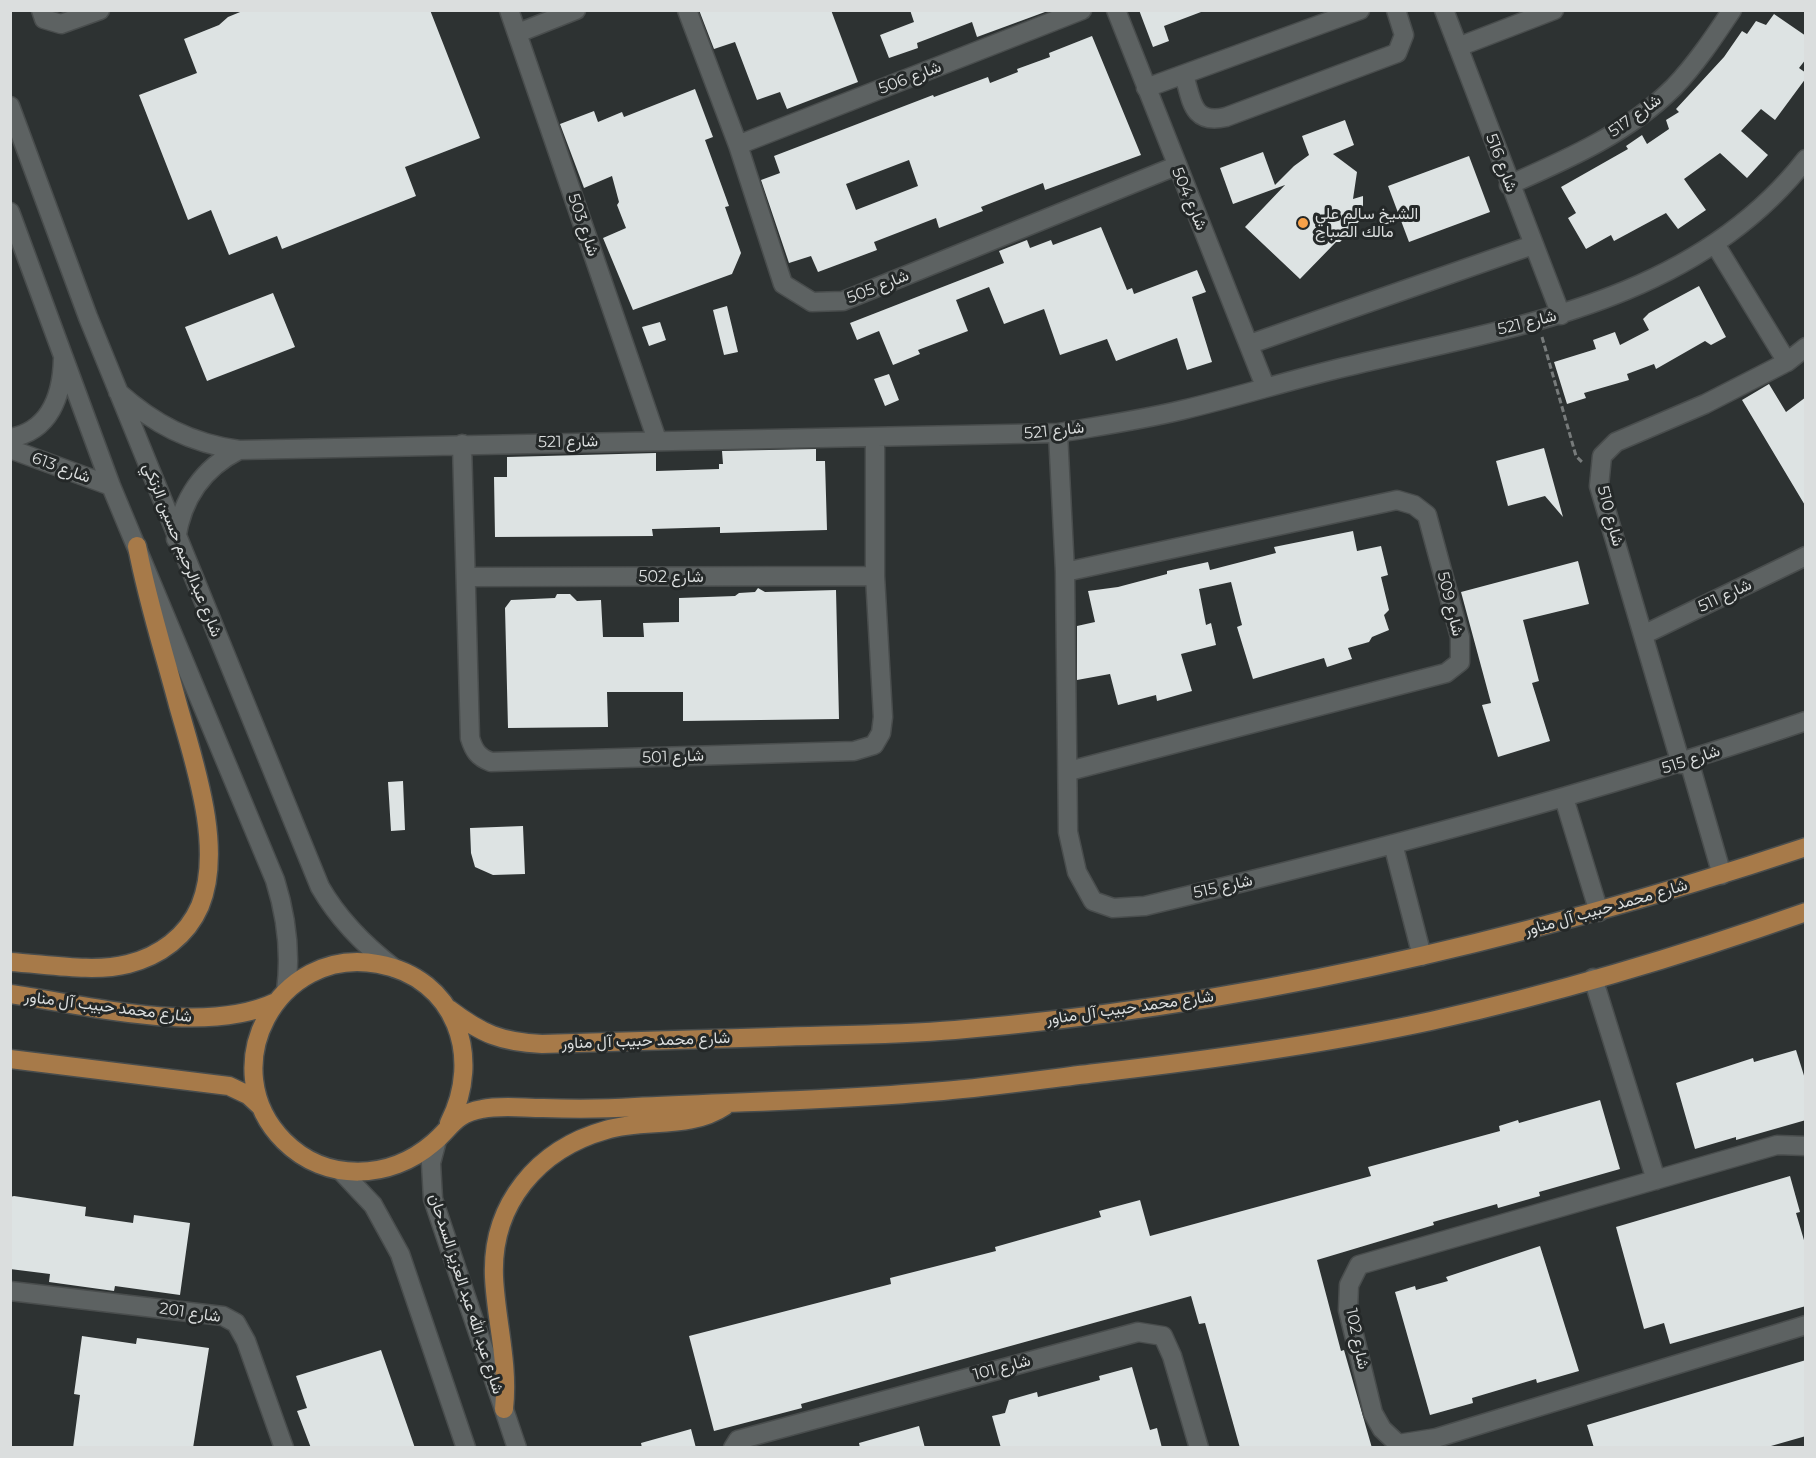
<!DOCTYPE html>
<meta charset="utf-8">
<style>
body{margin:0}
#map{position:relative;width:1816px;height:1458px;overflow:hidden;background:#2d3232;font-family:Montserrat,sans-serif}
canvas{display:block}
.frame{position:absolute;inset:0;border:12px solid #dbdede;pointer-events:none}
</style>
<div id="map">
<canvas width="1816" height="1458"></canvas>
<div class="frame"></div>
</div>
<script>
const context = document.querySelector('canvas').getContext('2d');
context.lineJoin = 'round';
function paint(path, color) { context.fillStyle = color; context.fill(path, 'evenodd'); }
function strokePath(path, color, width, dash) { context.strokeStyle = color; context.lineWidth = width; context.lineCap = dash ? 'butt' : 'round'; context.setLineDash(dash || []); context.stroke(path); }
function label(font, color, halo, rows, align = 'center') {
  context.font = font + ' Montserrat,Vazirmatn,sans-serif'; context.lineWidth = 6; context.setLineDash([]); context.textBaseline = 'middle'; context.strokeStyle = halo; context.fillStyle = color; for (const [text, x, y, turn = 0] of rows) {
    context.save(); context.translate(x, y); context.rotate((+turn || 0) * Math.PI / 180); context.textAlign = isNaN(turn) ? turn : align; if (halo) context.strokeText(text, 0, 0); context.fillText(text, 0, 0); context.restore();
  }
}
const building = new Path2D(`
 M245,10H430L480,138L405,167L416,196L282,249L277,236L229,255L211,210L188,220L139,95L197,73L184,39L219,25L228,17Z
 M699,10H831L858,82L787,109L780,92L757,100L735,42L714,49Z
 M910,10H1044L1045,12L977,37L972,22L917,43L918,48L889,58L880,35L914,22Z
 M1139,10H1201V12L1164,26L1169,41L1153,47Z
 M1774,14L1806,36V59L1799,68L1806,73V78L1775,120L1761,109L1741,131L1768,155L1747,178L1720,153L1684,179L1706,210L1678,229L1666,213L1614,241L1611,235L1586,249L1568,218L1576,213L1561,187L1628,149L1626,146L1642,135L1647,144L1669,129L1666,120L1679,112L1676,109L1724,57L1742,31L1747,34L1756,21L1766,25Z
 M1092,36L1141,155L1045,190L1043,183L981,207L983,211L939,228L936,218L874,242L877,250L818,272L811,256L789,263L761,180L780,173L774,156L933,95L934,97L988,77L990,83L1018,72L1017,69L1050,57L1049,53ZM909,160L918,186L856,210L846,184Z
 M695,89L713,137L705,140L729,206L725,207L741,253L732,274L633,310L603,238L626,228L617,205L619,202L612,176L584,188L560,124L594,111L598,122L622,112L624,117Z
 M1345,120L1354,145L1333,154L1357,172L1353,199L1363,196V210L1361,219L1340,242H1336L1300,279L1245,227L1285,185L1233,204L1220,168L1263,152L1275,185L1294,166L1309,155L1302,136Z
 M1469,156L1490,212L1409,242L1388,186Z
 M1101,227L1127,290L1132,288L1134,294L1197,270L1206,292L1192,297L1212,362L1187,370L1177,338L1116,361L1107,339L1060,355L1044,309L1004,324L989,287L956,300L968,331L918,350L920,354L893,365L879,331L857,340L850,323L1004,263L999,251L1027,240L1030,248L1051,240L1053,245Z
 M1699,286L1726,337L1711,345L1705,341L1656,369L1654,364L1627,374L1629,380L1584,393L1586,398L1567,404L1554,362L1596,349L1593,340L1615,332L1620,345L1649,330L1643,319L1649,313Z
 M273,293L295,347L207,381L185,327Z
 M727,306L738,352L724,355L713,310Z
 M660,322L666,340L649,346L642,327Z
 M889,374L899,400L885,406L874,379Z
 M1769,384L1786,412L1806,397V507L1742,400Z
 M1544,448L1563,517L1545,496L1508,506L1496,461Z
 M816,449V461H825L827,530L720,533V527L652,529L653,536L495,537L494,477H507V457L656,453V471L719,469V464H723L722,451Z
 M1353,531L1357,551L1381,546L1388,575L1381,577L1389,610L1384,615L1389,630L1372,637L1369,642L1348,648L1352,659L1327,667L1324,658L1253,679L1237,627L1242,625L1231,582L1199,589L1206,625L1211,623L1216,645L1181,654L1192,691L1157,701L1156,695L1118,705L1110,674L1077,680V626L1095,622L1088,591L1118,587L1167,574V571L1208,562L1210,570L1276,553L1274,547Z
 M1578,561L1589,604L1523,620L1539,681L1532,683L1550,741L1498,757L1482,705L1491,703L1461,592Z
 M758,588L765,592L836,590L839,719L683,721V692H607L608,727L508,728L505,608L511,600L555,598L557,594H570L577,601L601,600L603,637H644L643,623L679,622V598L735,596L739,593L755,592Z
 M403,781L405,830L391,831L388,782Z
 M523,826L525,874L493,875L475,867L471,853L470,828Z
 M1796,1050L1806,1082V1120L1736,1140V1137L1695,1149L1676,1083L1753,1058L1754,1062Z
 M1600,1100L1620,1169L1539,1192L1540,1196L1498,1208L1497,1204L1433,1222L1434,1225L1317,1260L1341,1351L1344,1350L1372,1448H1240L1205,1323L1199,1324L1191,1296L801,1404L802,1408L714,1431L689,1336L891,1284L890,1278L996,1251L995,1247L1101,1217L1099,1211L1140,1200L1150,1236L1371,1176L1368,1167L1500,1131L1499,1126L1518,1120L1519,1123Z
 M1790,1176L1800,1212L1796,1213L1806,1247V1306L1670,1344L1664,1323L1644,1329L1616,1227Z
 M14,1196L86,1207L85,1216L133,1223L134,1215L190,1223L180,1295L115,1286L114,1291L49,1282L50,1274L10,1269V1197Z
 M1540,1246L1579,1371L1537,1383L1536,1379L1472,1398L1473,1403L1430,1415L1395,1292L1415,1286L1416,1290L1448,1281L1446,1277Z
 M82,1336L136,1344L137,1338L209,1348L193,1448H73L80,1395L74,1394Z
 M381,1350L415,1448H311L297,1411L307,1408L296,1376Z
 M1806,1360V1436L1764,1448H1594L1587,1425Z
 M1132,1367L1150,1430L1157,1428L1162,1448H1001L992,1416L1005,1413L1009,1400L1037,1392L1038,1397L1100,1380L1099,1376Z
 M919,1426L925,1448H860L859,1443Z
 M691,1429L696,1448H642L641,1443Z`);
const path = new Path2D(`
 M1542,337L1576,456L1583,463`);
const minor = new Path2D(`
 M41,10L44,19L61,24L100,10
 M509,10L657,440
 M687,10L738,145L783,284L812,302L843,301L1176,166
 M1116,10L1265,386
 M1444,10L1561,315
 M518,33L576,10
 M1458,47L1554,10
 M1184,75C1192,101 1192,125 1226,117L1397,53L1404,35L1396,10
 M1146,88L1360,10
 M10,106L88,317L320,887C339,920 364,945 394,968
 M738,145L1082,10
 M1509,185C1568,159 1628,133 1674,87C1696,64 1714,37 1732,10
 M10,212L111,486L275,880C286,915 291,954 286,991
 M1715,244L1787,362
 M1250,344L1533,245
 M118,392C154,424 190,443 239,450L1058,433C1099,426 1141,420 1182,410C1237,397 1290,380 1345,367C1511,327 1694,303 1806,159
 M1058,433L1065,572L1068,832L1077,872L1093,901L1113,908L1145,906C1367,853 1589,795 1806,721
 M10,438C50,431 62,396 63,359
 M462,444L470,738C474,751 478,757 491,762L854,751L874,745L881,733L883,717L875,576V438
 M10,449L111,486
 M176,539C182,499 203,468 239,450
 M1065,572L1397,500L1414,505L1427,515L1460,637V662L1446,673L1069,771
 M466,577L875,576
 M1645,634L1806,556
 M1689,761L1722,875
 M1681,764L1599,486L1602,456L1616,442L1705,404L1787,362L1806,347
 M1564,798L1599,912
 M1393,844L1422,956
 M1593,978L1656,1180
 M437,1140L431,1163L433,1199L517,1448
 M1806,1146L1777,1145L1359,1265L1349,1285L1348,1310L1373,1413L1382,1429L1398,1444L1436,1438L1806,1325
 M341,1171L373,1205L400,1254L466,1448
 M10,1291L223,1316L236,1323L246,1341L284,1448
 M733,1448L738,1440L1138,1332L1163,1336L1172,1356L1199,1448`);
const major = new Path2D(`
 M10,962C46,964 94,973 128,964C160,956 187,936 200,906C224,848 194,762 178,705C164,652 147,600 137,546
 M10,994C88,1005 204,1036 276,1002
 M449,1009C482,1034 501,1042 542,1044C619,1042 697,1039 774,1037C834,1035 895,1035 955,1030C1245,1006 1530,939 1806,847
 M10,1059L229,1086L248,1095L261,1107
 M449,1123C483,1057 456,978 378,964C277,945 212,1069 284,1141C326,1183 390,1180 433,1143C452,1127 454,1114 482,1109C501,1105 523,1108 543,1108C574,1109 604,1109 635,1107C738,1102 841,1100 943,1091C994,1087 1045,1079 1096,1073C1209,1060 1320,1045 1431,1021C1557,993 1684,955 1806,912
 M504,1409C509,1363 496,1321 494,1277C491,1204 538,1149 606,1130C646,1118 689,1130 725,1106`);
const markers = [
 [1303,223,6,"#f7a149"]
];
const streetNames = [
 ["شارع 506",910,78,-21],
 ["شارع 517",1635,116,-36],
 ["شارع 516",1501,163,69],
 ["شارع 504",1189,199,67],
 ["شارع 503",583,225,71],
 ["شارع 505",878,287,-22],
 ["شارع 521",1527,323,-14],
 ["شارع 521",1054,431,-6],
 ["شارع 521",568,442,-1],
 ["شارع 613",61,468,20],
 ["شارع 510",1610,516,75],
 ["شارع عبدالرحيم حسين الزنكي",182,550,68],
 ["شارع 502",671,577],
 ["شارع 511",1725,596,-25],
 ["شارع 509",1450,604,76],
 ["شارع 501",673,757,-2],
 ["شارع 515",1691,760,-18],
 ["شارع 515",1223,887,-13],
 ["شارع محمد حبيب آل مناور",1606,908,-16],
 ["شارع محمد حبيب آل مناور",108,1007,7],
 ["شارع محمد حبيب آل مناور",1130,1008,-8],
 ["شارع محمد حبيب آل مناور",646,1041,-2],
 ["شارع عبد الله عبد العزيز السدحان",466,1294,72],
 ["شارع 201",190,1313,8],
 ["شارع 102",1357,1339,78],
 ["شارع 101",1002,1368,-15]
];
const poiNames = [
 ["الشيخ سالم علي",1315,214],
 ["مالك الصباح",1315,232]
];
paint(building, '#dde3e3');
strokePath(minor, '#494d4d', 21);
strokePath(major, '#494d4d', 21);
strokePath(path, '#777b7b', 3, [6, 3]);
strokePath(minor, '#5d6262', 18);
strokePath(major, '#a77a49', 18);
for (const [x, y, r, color] of markers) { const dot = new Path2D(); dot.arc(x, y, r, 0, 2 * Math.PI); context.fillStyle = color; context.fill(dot); strokePath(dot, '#242828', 2); }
label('16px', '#dbdede', '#242828', streetNames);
label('16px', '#dbdede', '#242828', poiNames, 'left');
</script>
